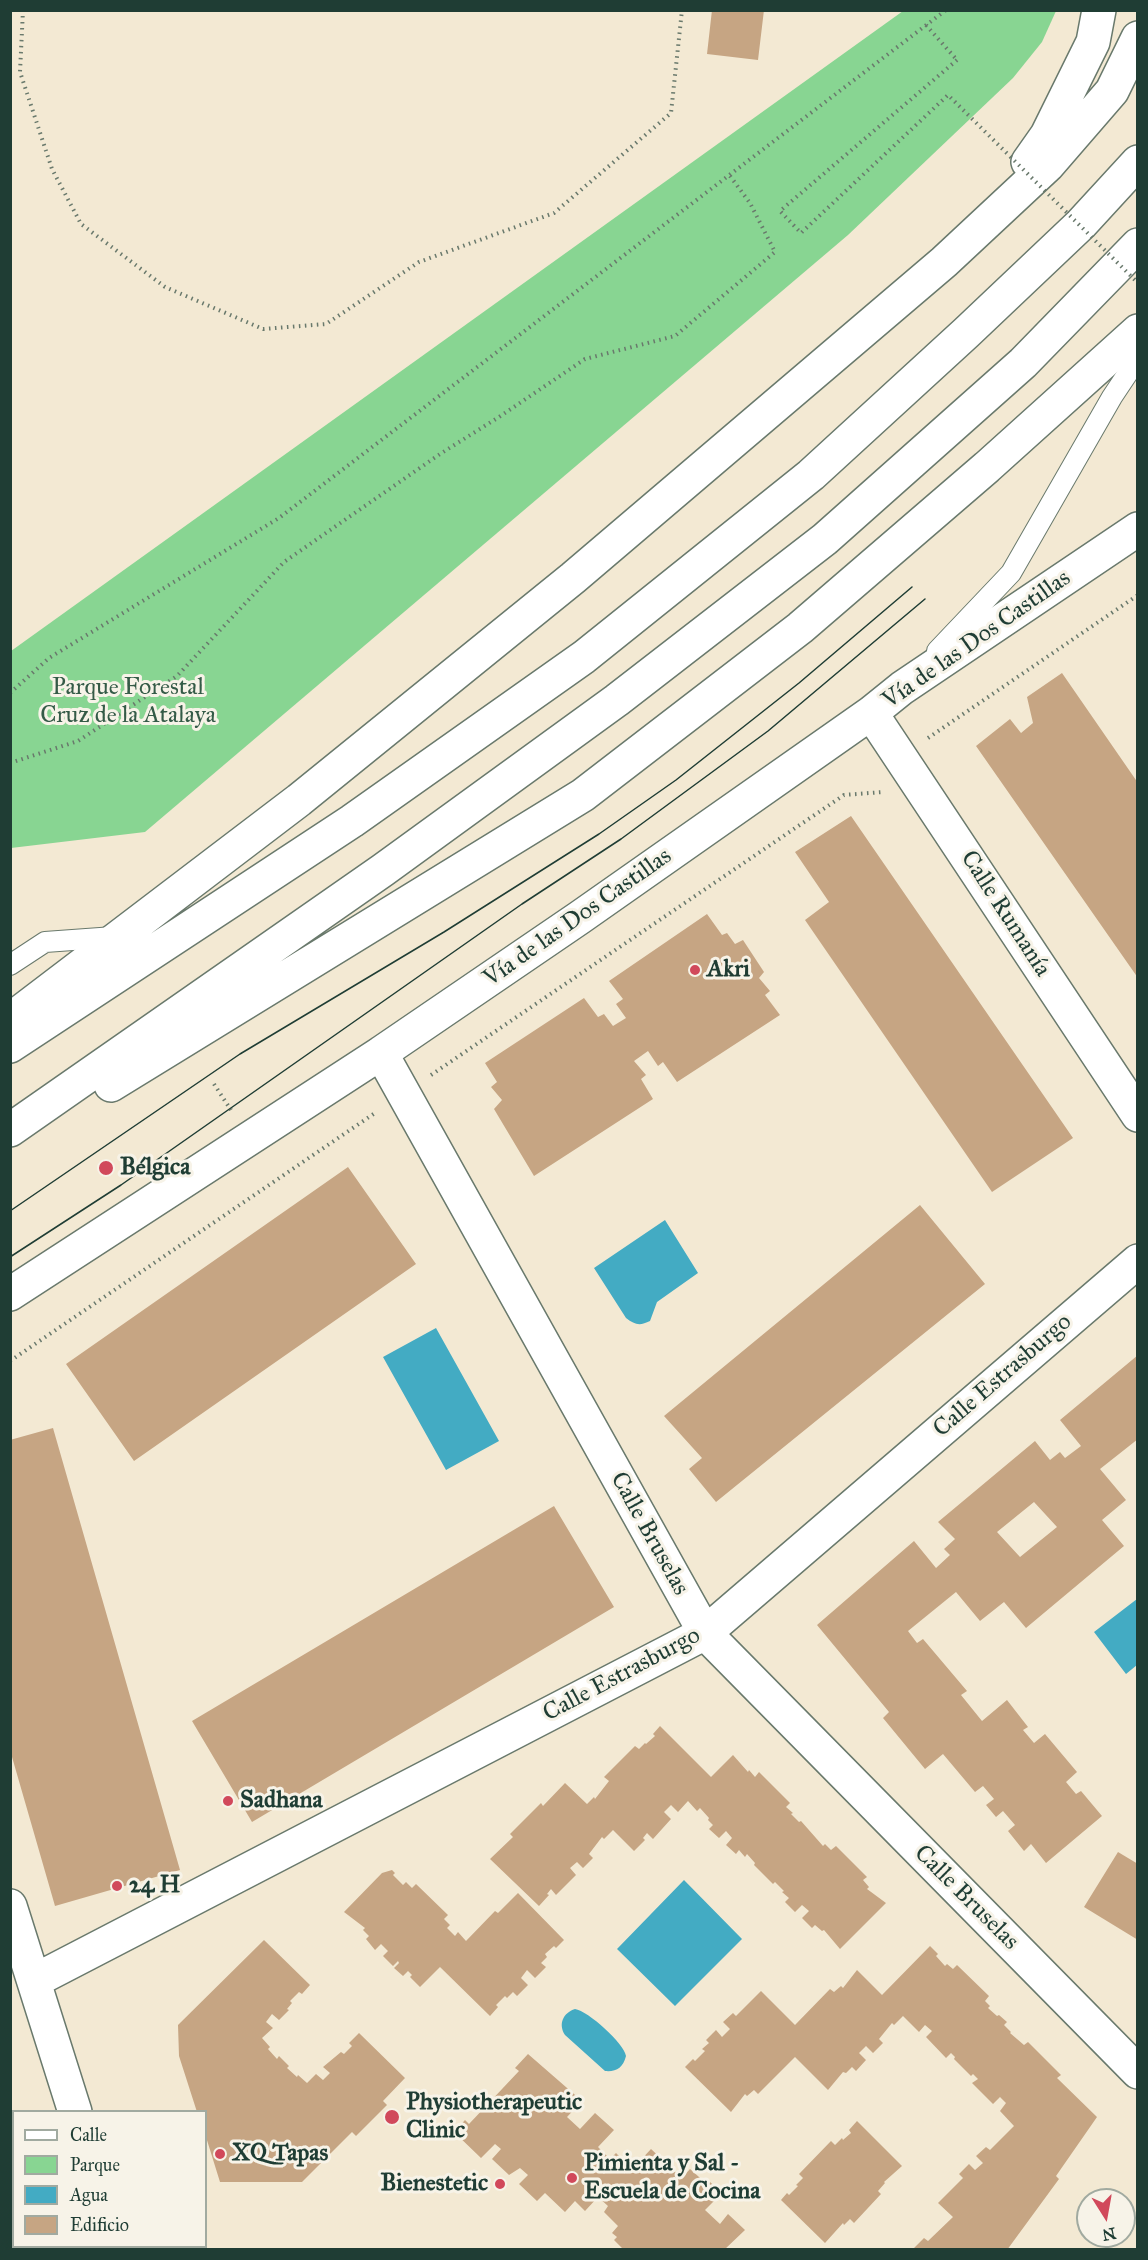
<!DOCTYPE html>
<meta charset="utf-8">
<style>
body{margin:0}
#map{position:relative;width:1148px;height:2260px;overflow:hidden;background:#f3e9d3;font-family:"IM FELL Great Primer",serif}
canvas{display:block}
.frame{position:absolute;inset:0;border:12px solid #1f3d34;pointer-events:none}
.legend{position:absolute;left:12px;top:2110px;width:195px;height:138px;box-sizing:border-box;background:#f7f3e8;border:2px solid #a1aaa0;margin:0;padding:8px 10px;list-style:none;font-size:18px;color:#1f3d34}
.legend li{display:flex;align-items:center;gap:12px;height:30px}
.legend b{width:30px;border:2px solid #a1aaa0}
.north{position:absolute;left:1076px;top:2188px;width:60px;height:60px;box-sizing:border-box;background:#f7f3e8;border:2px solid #a1aaa0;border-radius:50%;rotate:169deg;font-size:16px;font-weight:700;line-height:24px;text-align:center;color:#1f3d34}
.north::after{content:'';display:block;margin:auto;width:21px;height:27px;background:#d1495b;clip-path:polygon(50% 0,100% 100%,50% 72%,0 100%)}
</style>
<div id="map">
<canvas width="1148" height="2260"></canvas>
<div class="frame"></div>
<ul class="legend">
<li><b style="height:8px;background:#fff"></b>Calle</li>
<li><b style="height:16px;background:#88d592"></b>Parque</li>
<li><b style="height:16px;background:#43abc3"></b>Agua</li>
<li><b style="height:16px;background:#c6a583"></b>Edificio</li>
</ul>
<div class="north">N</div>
</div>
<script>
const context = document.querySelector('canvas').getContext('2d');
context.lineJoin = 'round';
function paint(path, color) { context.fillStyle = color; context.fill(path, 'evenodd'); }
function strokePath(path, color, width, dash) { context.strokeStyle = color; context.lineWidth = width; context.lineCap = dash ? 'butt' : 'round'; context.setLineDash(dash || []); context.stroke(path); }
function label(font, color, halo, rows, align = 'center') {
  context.font = font + ' "IM FELL Great Primer",serif'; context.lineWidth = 6; context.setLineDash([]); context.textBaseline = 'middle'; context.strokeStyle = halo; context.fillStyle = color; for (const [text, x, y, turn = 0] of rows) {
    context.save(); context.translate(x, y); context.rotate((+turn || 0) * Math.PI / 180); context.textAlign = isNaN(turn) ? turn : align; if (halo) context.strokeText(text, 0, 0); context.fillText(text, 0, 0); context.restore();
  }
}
const green = new Path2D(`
 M903,11H1056L1042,42L1013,78L848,235L145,832L11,848V651Z`);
const water = new Path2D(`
 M665,1220L698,1273L657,1302L650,1321C640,1326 635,1325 626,1318L594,1268Z
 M436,1328L499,1441L446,1470L383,1357Z
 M1137,1599V1665L1126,1674L1094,1632Z
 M684,1880L742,1939L675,2006L617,1949Z
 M575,2009C588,2011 624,2043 626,2056C623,2068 616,2072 605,2071L565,2035C558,2024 563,2013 575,2009Z`);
const building = new Path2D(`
 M712,10H764L758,60L707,54Z
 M1062,673L1138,783V978L976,746L1010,719L1021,733L1033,723L1027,697Z
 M851,816L1073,1138L992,1192L805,920L829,902L795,852Z
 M707,914L722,935L727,933L735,944L743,940L764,972L759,978L770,991L765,995L780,1015L677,1082L663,1062L658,1066L648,1051L634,1061L646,1075L641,1079L653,1099L534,1176L494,1109L502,1100L491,1087L497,1082L485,1063L584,998L598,1017L604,1014L613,1026L626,1018L616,1004L623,999L609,981Z
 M348,1167L416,1264L134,1461L66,1364Z
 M920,1205L985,1284L716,1502L689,1469L702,1458L664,1416Z
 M1138,1355V1439L1100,1469L1126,1500L1102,1520L1124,1546L1026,1628L1004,1602L980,1621L956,1592L908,1631L917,1643L923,1639L967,1691L961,1695L982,1721L1007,1700L1028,1727L1023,1730L1034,1743L1045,1734L1077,1772L1066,1782L1076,1794L1081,1791L1102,1816L1046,1863L1031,1844L1024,1851L1008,1831L1015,1825L1003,1811L996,1817L986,1805L994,1799L983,1786L975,1792L943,1754L925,1769L883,1718L889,1712L817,1625L914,1541L936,1568L950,1555L944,1549L955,1539L938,1522L1035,1441L1050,1460L1060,1452L1065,1458L1081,1446L1060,1420ZM1034,1502L1057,1527L1020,1557L997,1532Z
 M53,1428L180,1870L55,1906L10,1750V1440Z
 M554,1506L614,1607L252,1822L192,1721Z
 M660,1726L711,1777L733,1755L748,1772L749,1770L755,1777L759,1772L790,1803L786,1807L793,1813L791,1814L799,1822L801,1821L823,1846L825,1844L831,1850L836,1846L867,1877L863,1880L869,1887L867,1889L886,1903L840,1949L824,1930L822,1931L815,1925L812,1928L802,1918L809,1911L802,1905L795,1912L785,1902L789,1898L782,1892L784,1891L775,1882L773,1884L754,1865L755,1863L747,1854L745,1857L739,1850L736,1854L726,1845L732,1838L726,1831L719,1838L709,1829L713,1825L708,1820L709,1818L700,1808L697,1811L688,1801L678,1812L671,1805L664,1812L671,1819L653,1839L647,1833L643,1838L645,1840L634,1851L613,1830L604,1839L602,1837L589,1854L593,1858L583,1868L577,1862L570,1868L576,1875L556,1895L551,1889L547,1894L549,1895L539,1906L490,1859L513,1837L510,1834L541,1803L543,1806L565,1783L587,1804L594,1797L595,1799L609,1781L604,1777L635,1746L639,1749L645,1743L646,1744L655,1736L653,1734Z
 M1118,1852L1138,1864V1940L1084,1907Z
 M392,1870L395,1873L393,1875L403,1885L406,1882L412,1888L416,1884L448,1915L444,1919L450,1925L447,1928L455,1936L458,1932L466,1941L495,1911L498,1913L518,1893L564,1940L556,1948L554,1946L545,1954L547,1957L541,1963L546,1967L535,1978L527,1970L521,1978L528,1985L517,1996L513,1992L507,1998L505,1996L496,2005L498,2007L490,2016L440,1967L420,1987L410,1977L412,1975L408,1971L403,1976L394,1968L399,1963L398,1961L393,1966L383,1956L388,1951L381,1944L375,1950L366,1939L369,1936L363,1930L365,1928L344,1912L382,1873Z
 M264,1940L310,1985L302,1994L299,1992L290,2001L292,2003L287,2009L289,2010L279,2020L272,2014L266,2022L273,2028L262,2038L270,2047L268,2049L277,2059L279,2056L289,2066L287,2068L297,2077L298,2075L307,2083L316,2074L323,2080L330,2073L323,2067L341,2052L344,2054L352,2046L349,2043L359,2033L405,2078L383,2101L387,2105L356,2136L352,2132L302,2182H220L206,2137V2112H197L179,2056L178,2025Z
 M930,1946L938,1954L936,1956L945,1966L947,1964L953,1969L957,1965L989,1996L985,2001L990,2006L988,2008L997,2016L999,2015L1007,2022L1004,2025L1011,2032L1010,2033L1024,2045L1028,2042L1061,2075L1057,2078L1097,2117L1056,2176L1059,2179L1007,2250L914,2248L924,2238L928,2241L953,2217L938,2203L963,2178L959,2174L969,2164L975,2170L983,2163L976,2156L986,2147L990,2150L1014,2126L1000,2111L1006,2103L1000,2097L993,2104L972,2083L978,2079L973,2074L971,2076L954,2059L955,2057L951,2053L946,2058L926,2037L932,2031L925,2025L919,2032L903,2016L894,2025L892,2023L879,2039L883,2043L873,2053L866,2046L859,2053L866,2060L856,2071L852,2067L846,2073L843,2072L828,2090L795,2057L758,2094L754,2090L747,2096L745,2094L731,2112L685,2067L693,2059L695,2061L705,2051L702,2049L709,2043L706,2040L716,2030L722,2037L730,2029L723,2022L733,2013L736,2016L761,1991L795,2025L830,1989L834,1992L841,1986L843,1988L857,1970L882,1995Z
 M528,2054L582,2101L567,2117L580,2129L595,2113L614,2130L598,2147L610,2159L616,2153L626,2163L631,2159L637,2164L651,2149L682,2178L690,2169L708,2185L710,2182L722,2193L705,2210L720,2224L728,2214L745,2230L724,2250H624L614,2240L617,2237L612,2233L618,2226L604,2212L608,2206L598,2197L585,2211L575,2201L565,2212L545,2193L537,2201L519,2184L528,2175L520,2168L509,2175L492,2159L501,2149L495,2144L481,2158L454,2132L465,2120L469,2124L519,2071L515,2068Z
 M857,2121L902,2166L884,2182L885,2183L878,2191L881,2194L854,2223L850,2219L844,2225L843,2223L825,2243L781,2200L787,2193L789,2195L798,2186L796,2185L803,2178L799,2174L831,2141L835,2145L842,2138L843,2140L851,2133L849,2130Z`);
const path = new Path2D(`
 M23,10L20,72L52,169L81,224L165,287L263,329L326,324L419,262L554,213L671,113L682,10
 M926,25L957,60
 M10,693L49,658L279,518L946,10
 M928,738L1138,595
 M10,763L78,741L177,676L284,562L440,454L499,417L585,359L675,336L775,252L750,203L730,176
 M431,1075L844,795L883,792
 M214,1084L231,1110
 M10,1361L375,1113`);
const lane = new Path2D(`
 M937,651L1011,573L1112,397L1138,358
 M10,965L45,942L114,937`);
const street = new Path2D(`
 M871,713L1138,1115
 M381,1053L705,1633L1138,2072
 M10,1294L381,1053L579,918L871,713L902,688L1138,529
 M10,1906L75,2112
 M34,1981L705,1633L1138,1261
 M118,2246L119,2250`);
const highway = new Path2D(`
 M1028,162L1047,135L1093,42L1099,10
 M10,1020L299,800L573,578L944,262L1048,165L1112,91L1138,38
 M10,1046L352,821L584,657L811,475L966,333L1081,224L1138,162
 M111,1085L583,795L800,628L987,467L1138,331
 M10,1130L383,870L617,700L825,539L1023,363L1138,245`);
const tram = new Path2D(`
 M10,1211L240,1054L444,932L599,834L676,780L799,683L912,587
 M10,1257L121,1185L522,904L621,839L768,731L925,599`);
const pathBridge = new Path2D(`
 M957,60L780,211L801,233L948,95L1138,283`);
const markers = [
 [695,970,6,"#d1495b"],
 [106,1168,8,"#d1495b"],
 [228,1801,6,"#d1495b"],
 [117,1886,6,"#d1495b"],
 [392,2117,8,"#d1495b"],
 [220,2154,6,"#d1495b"],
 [572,2178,6,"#d1495b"],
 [500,2184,6,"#d1495b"]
];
const streetNames = [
 ["Vía de las Dos Castillas",977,640,-35],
 ["Calle Rumanía",1005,914,57],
 ["Vía de las Dos Castillas",578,918,-35],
 ["Calle Estrasburgo",1003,1376,-41],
 ["Calle Bruselas",649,1534,61],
 ["Calle Estrasburgo",622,1675,-28],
 ["Calle Bruselas",966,1898,45]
];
const parkNames = [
 ["Parque Forestal",128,688],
 ["Cruz de la Atalaya",128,716]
];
const poiNames = [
 ["Akri",707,970],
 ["Bélgica",120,1168],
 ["Sadhana",240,1801],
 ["24 H",129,1886],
 ["Physiotherapeutic",406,2103],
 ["Clinic",406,2131],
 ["XQ Tapas",232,2154],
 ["Pimienta y Sal -",584,2164],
 ["Escuela de Cocina",584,2192],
 ["Bienestetic",488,2184,"right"]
];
paint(green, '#88d592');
paint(water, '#43abc3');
paint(building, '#c6a583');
strokePath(lane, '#69796c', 22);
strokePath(street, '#69796c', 36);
strokePath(highway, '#69796c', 36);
strokePath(path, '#69796c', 4, [1.5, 4.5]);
strokePath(lane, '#fff', 20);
strokePath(street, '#fff', 33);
strokePath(highway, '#fff', 33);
strokePath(tram, '#1f3d34', 1.5);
strokePath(pathBridge, '#69796c', 4, [1.5, 4.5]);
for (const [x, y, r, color] of markers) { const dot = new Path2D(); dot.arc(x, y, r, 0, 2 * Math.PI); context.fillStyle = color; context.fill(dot); strokePath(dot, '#f7f3e8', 2); }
label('24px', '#1f3d34', '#f7f3e8', streetNames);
label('24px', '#345b47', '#f7f3e8', parkNames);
label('bold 24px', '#1f3d34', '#f7f3e8', poiNames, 'left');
</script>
